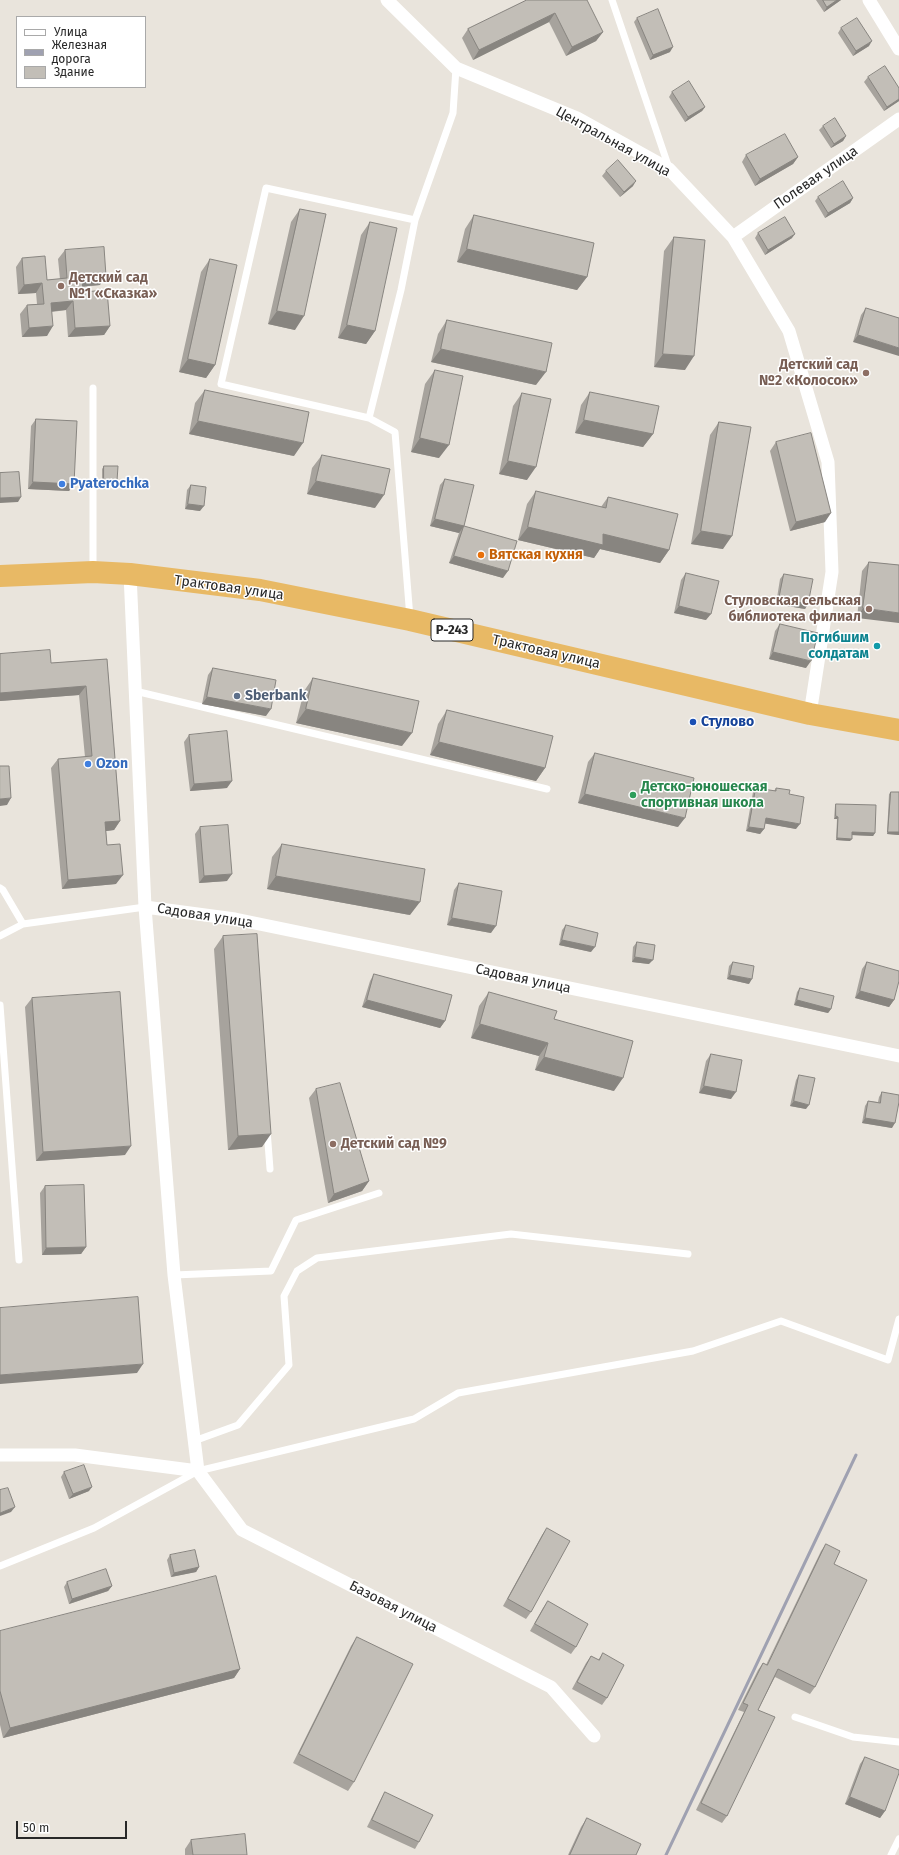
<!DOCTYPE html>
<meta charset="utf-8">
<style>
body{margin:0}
#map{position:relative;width:899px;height:1855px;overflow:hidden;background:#e9e4dc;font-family:"Fira Sans",sans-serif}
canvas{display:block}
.legend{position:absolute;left:16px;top:16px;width:130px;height:72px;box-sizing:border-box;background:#fff;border:1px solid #a9a9a9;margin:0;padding:5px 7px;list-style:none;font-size:12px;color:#282828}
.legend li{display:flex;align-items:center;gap:8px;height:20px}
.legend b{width:20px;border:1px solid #a9a9a9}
.scale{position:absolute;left:16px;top:1821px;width:111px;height:18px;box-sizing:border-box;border:2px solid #282828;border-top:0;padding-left:5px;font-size:12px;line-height:14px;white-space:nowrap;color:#282828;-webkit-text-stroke:3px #fff;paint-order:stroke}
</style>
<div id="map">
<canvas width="899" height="1855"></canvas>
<ul class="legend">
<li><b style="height:5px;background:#fff"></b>Улица</li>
<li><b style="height:5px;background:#9fa1b1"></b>Железная дорога</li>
<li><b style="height:11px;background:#c2beb7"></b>Здание</li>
</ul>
<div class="scale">50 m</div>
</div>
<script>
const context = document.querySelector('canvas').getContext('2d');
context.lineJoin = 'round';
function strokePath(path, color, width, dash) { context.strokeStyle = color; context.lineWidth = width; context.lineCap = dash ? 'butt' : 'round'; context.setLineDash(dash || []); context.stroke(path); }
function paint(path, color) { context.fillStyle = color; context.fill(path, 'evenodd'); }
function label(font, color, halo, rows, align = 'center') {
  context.font = font + ' "Fira Sans",sans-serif'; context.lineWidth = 3; context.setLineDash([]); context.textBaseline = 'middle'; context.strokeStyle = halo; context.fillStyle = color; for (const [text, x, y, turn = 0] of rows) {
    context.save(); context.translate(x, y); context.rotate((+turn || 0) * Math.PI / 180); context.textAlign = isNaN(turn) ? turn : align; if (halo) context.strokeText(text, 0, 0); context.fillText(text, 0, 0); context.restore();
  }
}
const service = new Path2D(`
 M612,0L669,168
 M415,220L453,113L456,68
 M369,418L401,290L415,220L266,188L221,384L369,418L395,432L410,618
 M93,570V388
 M135,691L547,789
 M0,888L3,890L23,924L145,907
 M0,936L23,924
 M0,1005L19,1260
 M267,1130L270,1169
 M174,1275L271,1271L296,1220L379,1193
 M194,1441L238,1425L289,1365L284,1296L297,1271L317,1258L511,1234L688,1254
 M0,1566L94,1528L198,1471L414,1419L458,1393L693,1351L781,1321L888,1360L899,1319
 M795,1717L853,1737L899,1742
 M891,1855L899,1839`);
const minor = new Path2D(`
 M387,0L456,68L577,118L669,169L733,237L789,331L828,462L832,572L810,714
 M869,0L899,49
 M733,237L899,119
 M130,574L145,907L174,1275L198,1471L242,1530L551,1687L594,1736
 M145,907L235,919L899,1056
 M0,1455H75L198,1471`);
const trunk = new Path2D(`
 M0,576L93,572L130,574L260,590L410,620L810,714L899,730`);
const rail = new Path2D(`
 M666,1855L856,1455`);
const wall = new Path2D(`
 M527,0L603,32L596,41L566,56L549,22L473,60L462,38L468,29Z
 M816,0H841L824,12Z
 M637,18L670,52L650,60L634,22Z
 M841,28L869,46L853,56L838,33Z
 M868,77L899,88V101L884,111L864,82Z
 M672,92L705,107L702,111L685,122L669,97Z
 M823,126L846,136L843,141L831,148L819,130Z
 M746,155L798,157L793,164L755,186L742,162Z
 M606,171L633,186L620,197L602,176Z
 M818,197L853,198L850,203L825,218L815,201Z
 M300,209L295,330L268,324L291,222Z
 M474,215L587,277L577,290L457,262L465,229Z
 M370,222L375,331L366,344L338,338L361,235Z
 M758,233L792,238L765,255L755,238Z
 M674,237L685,370L654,367L664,251Z
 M65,250L100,285L83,287V292L110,326L104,335L68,337L66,310L52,312L47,336L22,337L20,314L27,305L37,304L36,293L18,294L16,267L22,258L47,280L60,279L58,259Z
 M210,259L215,365L206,378L179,372L201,272Z
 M866,308L899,318L853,342L861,315Z
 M447,320L536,385L431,362L438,334Z
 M435,370L439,458L411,452L425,384Z
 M205,390L294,456L189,434L195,403Z
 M590,392L653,434L643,447L575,433L581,405Z
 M522,393L527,480L499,474L513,406Z
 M36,419L74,484L69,491L28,489L31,426Z
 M719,422L723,549L691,544L710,435Z
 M776,442L825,522L790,531L770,451Z
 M322,455L375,508L307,494L312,468Z
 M104,466L116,484L102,483V469Z
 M445,479L464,526L503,578L449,563L459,533L430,526L440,485Z
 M191,485L200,511L185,509L187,490Z
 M536,491L601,507L608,497L669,550L660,563L600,549L594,558L518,540L527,504Z
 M869,562L899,565L857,618L862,571Z
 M686,573L706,620L674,613L681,580Z
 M784,574L808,604L805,609L776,604L780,579Z
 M780,624L806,668L769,659L775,631Z
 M0,654L51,663L107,659L120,821L114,830L106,831L107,845L116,884L62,889L51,768L58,759L85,757L79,695L0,701Z
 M213,668L266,716L202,704L208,675Z
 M313,678L402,746L296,723L304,691Z
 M447,710L545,768L536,781L430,755L438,724Z
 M189,735L227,788L190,791L184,742Z
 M595,753L678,827L578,803L588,762Z
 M756,788L774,791L776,788L789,794L796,829L765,823L764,829L760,834L746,831L753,792Z
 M891,792L899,835L887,834L889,794Z
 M836,804L875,833L873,836L852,835L850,841L836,840L837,819H834L835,806Z
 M200,827L227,881L199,883L195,834Z
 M282,844L410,915L267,889L272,857Z
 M459,883L491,933L447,925L454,890Z
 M566,925L591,952L559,945L562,930Z
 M223,936L262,1147L228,1150L214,949Z
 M637,942L649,964L632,962L633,947Z
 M733,962L749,984L727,979L729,966Z
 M867,962L894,1000L889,1007L855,998L862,969Z
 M374,974L445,1021L440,1028L362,1007L370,981Z
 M800,988L831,1009L828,1013L794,1005L797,992Z
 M489,992L554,1019L614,1091L535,1070L539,1056L471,1038L479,1006Z
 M32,998L125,1155L36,1161L25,1007Z
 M711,1054L731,1099L699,1093L706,1061Z
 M799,1075L806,1109L790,1106L796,1080Z
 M316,1089L369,1181L362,1191L328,1203L309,1098Z
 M882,1092L892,1128L862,1123L865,1106L868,1101L878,1102L879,1097Z
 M45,1186L86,1247L81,1254L42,1255L40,1193Z
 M64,1472L89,1491L69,1499L61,1477Z
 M547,1528L531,1612L526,1619L503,1606L542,1535Z
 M826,1544L834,1564L815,1687L810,1694L775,1677L758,1710L727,1816L722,1823L696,1810L744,1712L738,1710L758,1670L763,1663L766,1665L821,1551Z
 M170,1555L199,1567L196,1572L171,1577L167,1560Z
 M67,1582L112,1586L108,1591L69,1604L64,1587Z
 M548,1601L576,1647L571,1654L530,1631L543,1608Z
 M0,1631L240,1669L234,1678L3,1738L0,1725Z
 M357,1637L354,1782L348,1791L293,1763L351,1646Z
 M603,1653L607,1698L602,1705L572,1689L586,1663L591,1656L598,1660Z
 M865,1757L885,1811L880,1818L845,1804L860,1764Z
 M385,1792L419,1842L415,1849L367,1827L381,1799Z
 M587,1818L636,1855H568L581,1827Z
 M191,1840L247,1855H185V1849Z`);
const shadedWall = new Path2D(`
 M837,0H841L824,12L827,7Z
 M555,13L549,22L473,60L479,50Z
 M603,32L596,41L566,56L572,47Z
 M872,41L869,46L853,56L856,51Z
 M673,47L670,52L650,60L653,55Z
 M899,99V101L884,111L887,107Z
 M705,107L702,111L685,122L688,117Z
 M846,136L843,141L831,148L834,144Z
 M798,157L793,164L755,186L760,179Z
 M636,181L633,186L620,197L624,192Z
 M853,198L850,203L825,218L828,213Z
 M795,234L792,238L765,255L768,250Z
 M467,249L587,277L577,290L457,262Z
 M106,276L100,285L75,287L82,278Z
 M42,283L36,293L18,294L24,285Z
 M73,301L66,310L45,312L51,303Z
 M277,311L304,316L295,330L268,324Z
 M347,325L375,331L366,344L338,338Z
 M53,326L47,336L22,337L29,328Z
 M110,326L104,335L68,337L75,328Z
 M858,335L899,348V356L853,342Z
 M441,349L546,372L536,385L431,362Z
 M663,354L694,356L685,370L654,367Z
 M188,359L215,365L206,378L179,372Z
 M584,420L653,434L643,447L575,433Z
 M198,421L303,443L294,456L189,434Z
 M420,438L449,445L439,458L411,452Z
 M508,461L536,467L527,480L499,474Z
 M104,481H117L116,484L102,483Z
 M316,481L384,495L375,508L307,494Z
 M33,482L74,484L69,491L28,489Z
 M21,497L18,502L0,503V498Z
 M188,504L204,506L200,511L185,509Z
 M831,513L825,522L790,531L796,522Z
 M435,519L464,526L459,533L430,526Z
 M528,527L603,534L669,550L660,563L600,549L594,558L518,540Z
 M701,531L732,536L723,549L691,544Z
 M454,556L508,571L503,578L449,563Z
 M779,599L808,604L805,609L776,604Z
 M679,606L711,614L706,620L674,613Z
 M863,608L899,613V623L857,618Z
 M773,652L811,661L806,668L769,659Z
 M86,686L79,695L0,701V693Z
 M207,697L271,709L266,716L202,704Z
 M306,709L412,733L402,746L296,723Z
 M439,742L545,768L536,781L430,755Z
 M232,781L227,788L190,791L194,784Z
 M585,794L685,818L678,827L578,803Z
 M11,798L7,805L0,806V799Z
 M836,816L838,817L837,819H834Z
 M766,818L800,824L796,829L762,823Z
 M120,821L114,830L99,832L105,822Z
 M749,827L764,829L760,834L746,831Z
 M852,832L875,833L873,836L851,835Z
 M888,832H899V835L887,834Z
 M837,838L852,839L850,841L836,840Z
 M232,874L227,881L199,883L204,876Z
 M123,875L116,884L62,889L68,880Z
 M276,876L420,902L410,915L267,889Z
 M452,918L496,926L491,933L447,925Z
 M562,940L595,947L591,952L559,945Z
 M635,957L653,960L649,964L632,962Z
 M730,975L752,979L749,984L727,979Z
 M860,991L894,1000L889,1007L855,998Z
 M367,1000L445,1021L440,1028L362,1007Z
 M797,1000L831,1009L828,1013L794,1005Z
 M480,1024L548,1043L539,1056L471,1038Z
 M544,1057L623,1078L614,1091L535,1070Z
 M704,1086L736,1092L731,1099L699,1093Z
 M794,1101L809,1105L806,1109L790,1106Z
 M865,1118L895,1123L892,1128L862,1123Z
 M271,1134L262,1147L228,1150L238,1136Z
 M131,1146L125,1155L36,1161L43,1152Z
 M369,1181L362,1191L328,1203L334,1194Z
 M86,1247L81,1254L42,1255L46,1248Z
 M143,1364L137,1373L0,1384V1375Z
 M92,1487L89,1491L69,1499L73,1494Z
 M15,1507L11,1512L0,1516V1513Z
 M199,1567L196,1572L171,1577L174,1573Z
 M112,1586L108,1591L69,1604L72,1599Z
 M240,1669L234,1678L3,1738L10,1728Z
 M850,1797L885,1811L880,1818L845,1804Z`);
const building = new Path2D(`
 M527,0H587L603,32L572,47L555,13L479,50L468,29Z
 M823,0H837L827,7Z
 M658,9L673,47L653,55L637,18Z
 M857,18L872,41L856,51L841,28Z
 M885,66L899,88V99L887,107L868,77Z
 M689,81L705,107L688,117L672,92Z
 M835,118L846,136L834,144L823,126Z
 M785,134L798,157L760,179L746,155Z
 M618,160L636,181L624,192L606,171Z
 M843,181L853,198L828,213L818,197Z
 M300,209L326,214L304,316L277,311Z
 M474,215L594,243L587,277L467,249Z
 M785,217L795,234L768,250L758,233Z
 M370,222L397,228L375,331L347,325Z
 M674,237L705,240L694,356L663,354Z
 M104,247L106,276L82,278L83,292L107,290L110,326L75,328L73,301L51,303L53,326L29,328L27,305L44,304L42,283L24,285L22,258L45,256L47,280L67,278L65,250Z
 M210,259L237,265L215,365L188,359Z
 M866,308L899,318V348L858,335Z
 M447,320L552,343L546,372L441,349Z
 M435,370L463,376L449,445L420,438Z
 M205,390L309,412L303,443L198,421Z
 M590,392L659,406L653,434L584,420Z
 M522,393L551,399L536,467L508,461Z
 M36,419L77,421L74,484L33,482Z
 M719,422L751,427L732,536L701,531Z
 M811,433L831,513L796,522L776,442Z
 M322,455L390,469L384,495L316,481Z
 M104,466H118L117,481H104Z
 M19,472L21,497L0,498V473Z
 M445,479L474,485L464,526L435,519Z
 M191,485L206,487L204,506L188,504Z
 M536,491L606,508L608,497L678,514L669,550L603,534V545L528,527Z
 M464,526L517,541L508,571L454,556Z
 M869,562L899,565V613L863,608Z
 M686,573L719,581L711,614L679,606Z
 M784,574L813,579L808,604L779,599Z
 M780,624L818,633L811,661L773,652Z
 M50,650L51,663L107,659L120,821L105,822L107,845L120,844L123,875L68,880L58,759L92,756L86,686L0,693V654Z
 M213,668L276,680L271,709L207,697Z
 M313,678L419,701L412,733L306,709Z
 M447,710L553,736L545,768L439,742Z
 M227,731L232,781L194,784L189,735Z
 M595,753L694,778L685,818L585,794Z
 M0,766H9L11,798L0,799Z
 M756,788L776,791V788L790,790L789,794L804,797L800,824L766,818L764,829L749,827Z
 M891,792H899V832H888Z
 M836,804L876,805L875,833L852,832V839L837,838L838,817L836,816Z
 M228,825L232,874L204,876L200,827Z
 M282,844L425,869L420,902L276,876Z
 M459,883L502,891L496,926L452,918Z
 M566,925L598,933L595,947L562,940Z
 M257,934L271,1134L238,1136L223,936Z
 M637,942L655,945L653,960L635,957Z
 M733,962L754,966L752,979L730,975Z
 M867,962L899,971V981L894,1000L860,991Z
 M374,974L452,995L445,1021L367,1000Z
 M800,988L834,996L831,1009L797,1000Z
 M120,992L131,1146L43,1152L32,998Z
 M489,992L557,1011L554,1019L633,1041L623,1078L544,1057L548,1043L480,1024Z
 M711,1054L742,1060L736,1092L704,1086Z
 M799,1075L815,1078L809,1105L794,1101Z
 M340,1083L369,1181L334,1194L316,1089Z
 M882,1092L899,1095V1102L895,1123L865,1118L868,1101L880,1103Z
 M84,1185L86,1247L46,1248L45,1186Z
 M138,1297L143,1364L0,1375V1308Z
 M84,1465L92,1487L73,1494L64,1472Z
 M8,1488L15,1507L0,1513V1490Z
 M547,1528L570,1541L531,1612L508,1599Z
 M826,1544L840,1551L834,1564L867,1580L815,1687L778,1669L758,1710L775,1717L727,1816L701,1803L748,1705L743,1703L763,1663L767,1665Z
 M195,1550L199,1567L174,1573L170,1555Z
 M106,1569L112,1586L72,1599L67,1582Z
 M216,1576L240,1669L10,1728L0,1691V1631Z
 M548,1601L588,1624L576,1647L535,1624Z
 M357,1637L413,1664L354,1782L299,1754Z
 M603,1653L624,1665L607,1698L577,1682L591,1656L599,1660Z
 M865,1757L899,1770V1773L885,1811L850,1797Z
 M385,1792L433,1815L419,1842L372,1820Z
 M587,1818L641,1844L636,1855H570Z
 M245,1834L247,1855H193L191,1840Z`);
const markers = [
 [61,286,4,"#8d6e63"],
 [866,373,4,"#8d6e63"],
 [62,484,4,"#3f7fe0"],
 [481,555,4,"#e8710a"],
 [869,609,4,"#8d6e63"],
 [877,646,4,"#0f9aa8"],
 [237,696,4,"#5c6f8a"],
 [693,722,4,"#1a4fb4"],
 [88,764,4,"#3f7fe0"],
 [633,795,4,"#2e9e5b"],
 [333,1144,4,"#8d6e63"]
];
const shields = [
 [452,630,42]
];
const shieldNames = [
 ["Р-243",452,630]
];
const streetNames = [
 ["Центральная улица",613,142,29],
 ["Полевая улица",816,178,-35],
 ["Трактовая улица",229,588,8],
 ["Трактовая улица",546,652,13],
 ["Садовая улица",205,916,9],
 ["Садовая улица",523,979,12],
 ["Базовая улица",393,1607,27]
];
const educationNames = [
 ["Детский сад",69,278],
 ["№1 «Сказка»",69,294],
 ["Детский сад",858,365,"right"],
 ["№2 «Колосок»",858,381,"right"],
 ["Стуловская сельская",861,601,"right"],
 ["библиотека филиал",861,617,"right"],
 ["Детский сад №9",341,1144]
];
const shopNames = [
 ["Pyaterochka",70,484],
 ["Ozon",96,764]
];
const foodNames = [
 ["Вятская кухня",489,555]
];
const cultureNames = [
 ["Погибшим",869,638],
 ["солдатам",869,654]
];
const serviceNames = [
 ["Sberbank",245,696]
];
const transitNames = [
 ["Стулово",701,722]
];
const leisureNames = [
 ["Детско-юношеская",641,787],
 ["спортивная школа",641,803]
];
strokePath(service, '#fff', 7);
strokePath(minor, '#fff', 13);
strokePath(trunk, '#e8b965', 22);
strokePath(rail, '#9fa1b1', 3);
paint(wall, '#a7a39d');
paint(shadedWall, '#888580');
paint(building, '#c2beb7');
strokePath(building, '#888580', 1);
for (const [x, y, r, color] of markers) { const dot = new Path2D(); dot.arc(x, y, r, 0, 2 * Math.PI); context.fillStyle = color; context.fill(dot); strokePath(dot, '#fff', 1.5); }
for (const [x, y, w] of shields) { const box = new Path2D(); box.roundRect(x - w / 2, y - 11, w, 22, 3); context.fillStyle = '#fff'; context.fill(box); strokePath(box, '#282828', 1); }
label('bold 13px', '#282828', null, shieldNames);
label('14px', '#282828', '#fff', streetNames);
label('bold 14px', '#785e54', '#fff', educationNames, 'left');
label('bold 14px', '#366cbe', '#fff', shopNames, 'left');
label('bold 14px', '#c56008', '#fff', foodNames, 'left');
label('bold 14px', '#0d838f', '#fff', cultureNames, 'right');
label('bold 14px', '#4e5e75', '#fff', serviceNames, 'left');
label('bold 14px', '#164399', '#fff', transitNames, 'left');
label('bold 14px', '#27864d', '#fff', leisureNames, 'left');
</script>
